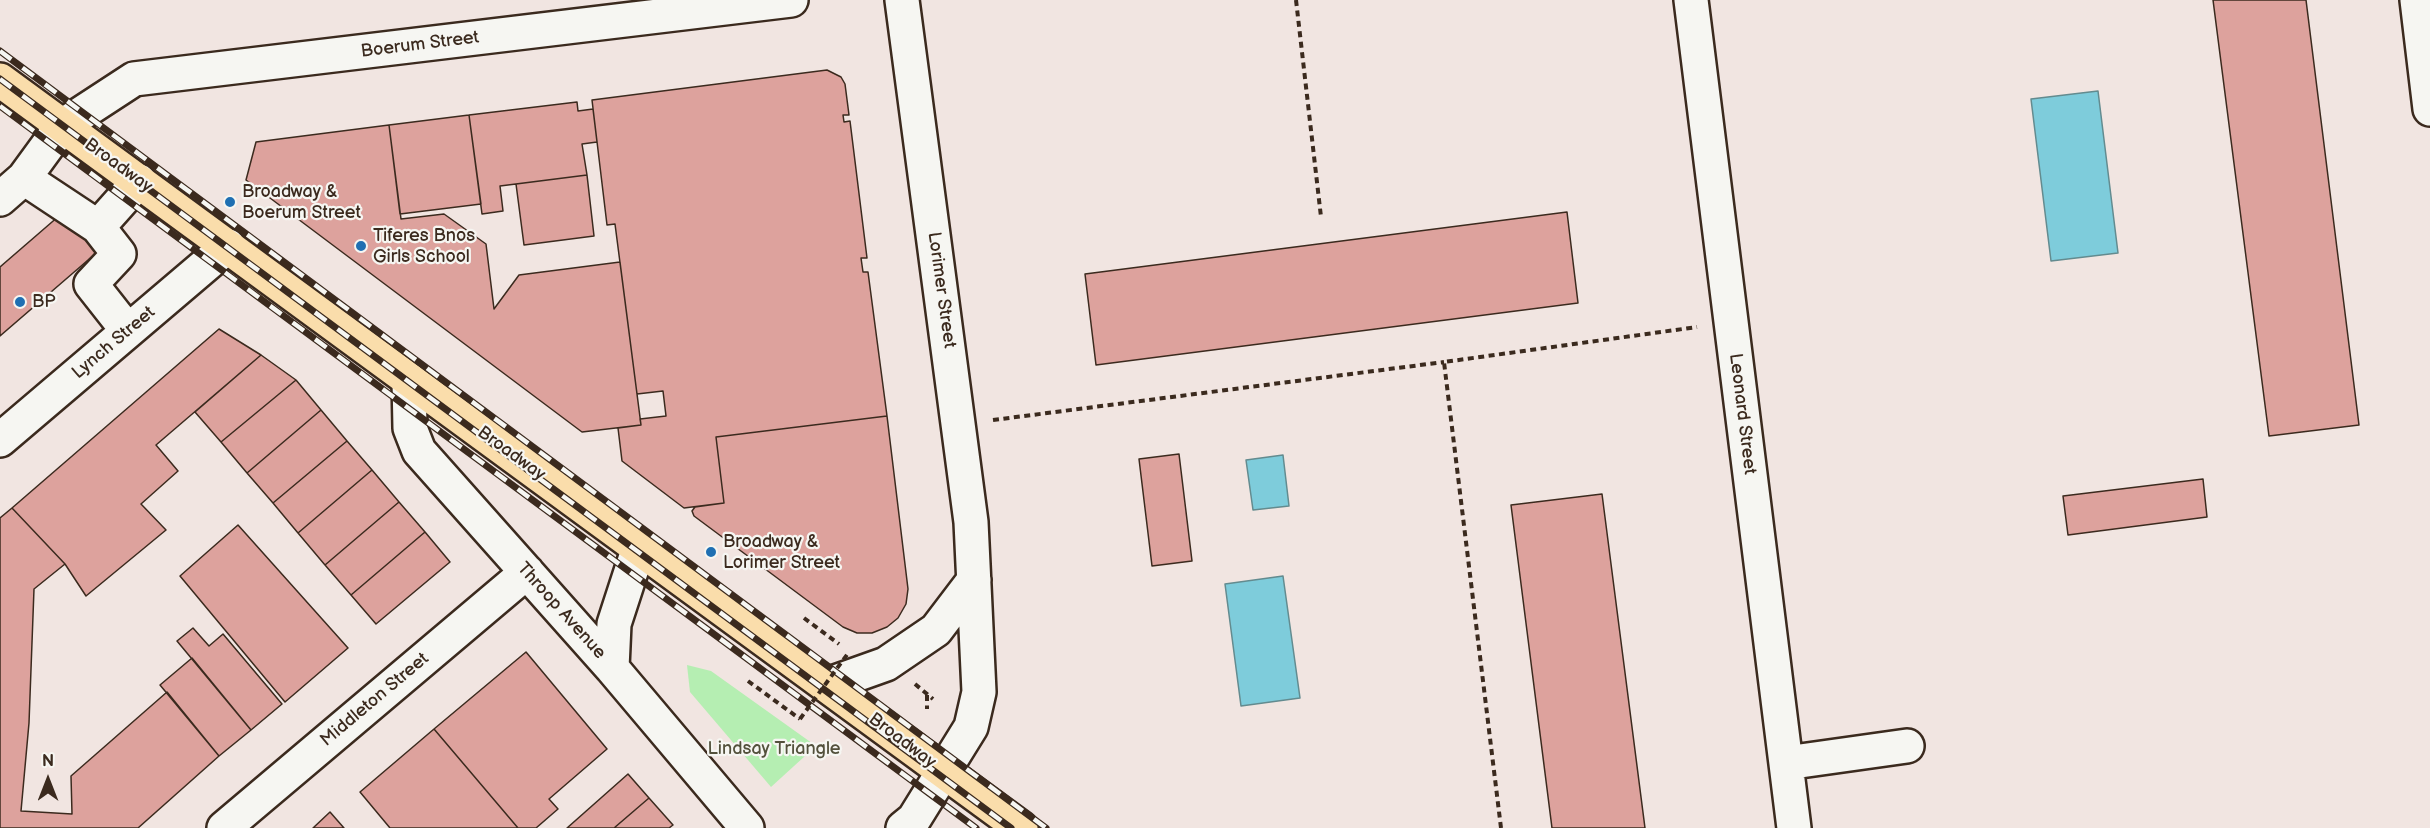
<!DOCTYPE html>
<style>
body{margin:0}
#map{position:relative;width:2430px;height:828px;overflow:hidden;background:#f1e5e1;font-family:"Balsamiq Sans",sans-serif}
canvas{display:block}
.north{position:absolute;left:18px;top:750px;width:60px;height:60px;-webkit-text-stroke:4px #f6f6f2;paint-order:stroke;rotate:0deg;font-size:16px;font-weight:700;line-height:24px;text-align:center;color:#3b2a1e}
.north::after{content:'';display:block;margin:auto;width:21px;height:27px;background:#3b2a1e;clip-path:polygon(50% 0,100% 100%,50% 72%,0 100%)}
</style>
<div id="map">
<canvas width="2430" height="828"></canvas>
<div class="north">N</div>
</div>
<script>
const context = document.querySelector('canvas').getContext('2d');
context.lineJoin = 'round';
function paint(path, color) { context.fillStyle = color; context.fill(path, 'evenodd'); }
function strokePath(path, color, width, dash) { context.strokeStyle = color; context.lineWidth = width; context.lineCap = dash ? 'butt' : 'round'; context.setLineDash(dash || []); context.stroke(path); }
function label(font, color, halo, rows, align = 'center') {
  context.font = font + ' "Balsamiq Sans",sans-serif'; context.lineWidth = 4.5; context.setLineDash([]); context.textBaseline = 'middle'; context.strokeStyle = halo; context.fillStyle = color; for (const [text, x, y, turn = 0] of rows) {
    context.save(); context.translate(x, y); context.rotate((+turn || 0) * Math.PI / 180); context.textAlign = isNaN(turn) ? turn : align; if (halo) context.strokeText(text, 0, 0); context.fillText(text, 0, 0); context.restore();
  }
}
const green = new Path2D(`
 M687,665L711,671L816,746L771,787L690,692Z`);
const water = new Path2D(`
 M2098,91L2118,253L2051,261L2031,99Z
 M1283,455L1289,506L1253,510L1246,460Z
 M1283,576L1300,698L1241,706L1225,584Z`);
const building = new Path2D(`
 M2213,0H2306L2359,425L2269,436Z
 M827,70L841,77L845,84L849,115H843L844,122L850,121L867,258H861L863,272H868L887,416L716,437L724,503L684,508L622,461L618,428L641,425L640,419L666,416L663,391L637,394L615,224L607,225L592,100Z
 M577,102L578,111L593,109L597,142L582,144L587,175L500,186L503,211L482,214L469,115Z
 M469,115L481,204L400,214L389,125Z
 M389,125L401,219L444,214L486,244L494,309L519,275L620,262L641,425L582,432L246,180L256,142Z
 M587,175L594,236L524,245L516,184Z
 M67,209L102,248L0,336V267Z
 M1567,212L1578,303L1096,365L1085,274Z
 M219,329L261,355L156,445L178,471L141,504L166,530L86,596L65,564L12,508Z
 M261,355L296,380L221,442L195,412Z
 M296,380L321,410L247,473L221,442Z
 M321,410L347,441L273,503L247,473Z
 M887,416L908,589L906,604L898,618L887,627L872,633H857L843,627L694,516L692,511L695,507L724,503L716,437Z
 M347,441L372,470L298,533L273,503Z
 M1179,454L1192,561L1152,566L1139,459Z
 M372,470L399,502L325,565L298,533Z
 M2203,479L2207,517L2068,535L2063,496Z
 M1602,494L1645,828H1552L1511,505Z
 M399,502L425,532L351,595L325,565Z
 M12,508L65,564L34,589L29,723L21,811L72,814L71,776L167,692L219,756L138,828H0V518Z
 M238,525L348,648L285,702L180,576Z
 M425,532L450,562L376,624L351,595Z
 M193,628L209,646L223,634L282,704L251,730L177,641Z
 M526,652L607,749L549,799L558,809L536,828H518L434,729Z
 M192,658L251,730L219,756L160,685Z
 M434,729L518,828H390L360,792Z
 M628,774L649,798L614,828H567Z
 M649,798L673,825L669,828H614Z
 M330,812L344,828H313Z`);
const path = new Path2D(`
 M1296,0L1321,217
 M993,420L1444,362
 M804,618L839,644
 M748,681L800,719
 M915,684L933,699
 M927,695V709
 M1501,828L1444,362L1697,327`);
const minor = new Path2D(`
 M902,0L971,522L979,692L971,727L914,819L903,828
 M1691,0L1794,828
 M2417,0L2430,109
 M24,178L98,227L139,181
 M0,199L24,178L62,126L134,79L791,0
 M98,227L119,254L91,284L128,331
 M409,380L410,428L419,451L612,668L747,828
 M0,440L228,246
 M612,668L614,624L639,547
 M827,685L886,664L936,630L974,580
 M1786,763L1907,746
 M224,828L527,572`);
const major = new Path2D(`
 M0,80L1021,828`);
const rail = new Path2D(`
 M0,51L1046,828
 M0,79L1011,828
 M0,106L976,828`);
const pathBridge = new Path2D(`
 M800,719L849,652`);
const markers = [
 [230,202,6,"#1f6fb2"],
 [361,246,6,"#1f6fb2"],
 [20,302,6,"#1f6fb2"],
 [711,552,6,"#1f6fb2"]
];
const streetNames = [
 ["Boerum Street",420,45,-7],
 ["Broadway",118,166,36],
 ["Lorimer Street",941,290,82],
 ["Lynch Street",114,343,-40],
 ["Leonard Street",1742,414,83],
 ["Broadway",511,454,36],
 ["Throop Avenue",561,611,48],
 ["Middleton Street",375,700,-40],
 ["Broadway",902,741,37]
];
const poiNames = [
 ["Broadway &",242,192],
 ["Boerum Street",242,213],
 ["Tiferes Bnos",373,236],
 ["Girls School",373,257],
 ["BP",32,302],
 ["Broadway &",723,542],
 ["Lorimer Street",723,563]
];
const parkNames = [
 ["Lindsay Triangle",774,749]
];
paint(green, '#b5eeb2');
paint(water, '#7eccdb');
strokePath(water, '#638b8f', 1.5);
paint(building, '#dda29d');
strokePath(building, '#3b2a1e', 1.5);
strokePath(minor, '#3b2a1e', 38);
strokePath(major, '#3b2a1e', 38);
strokePath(path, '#3b2a1e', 4, [6, 4.5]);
strokePath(minor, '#f6f6f2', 33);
strokePath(major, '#faddab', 33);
strokePath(rail, '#3b2a1e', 7);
strokePath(rail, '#f6f6f2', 4.5, [14]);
strokePath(pathBridge, '#3b2a1e', 4, [6, 4.5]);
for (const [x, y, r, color] of markers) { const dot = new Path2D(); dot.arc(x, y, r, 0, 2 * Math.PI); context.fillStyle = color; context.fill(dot); strokePath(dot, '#f6f6f2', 2); }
label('18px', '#3b2a1e', '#f6f6f2', streetNames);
label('18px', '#3b2a1e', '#f6f6f2', poiNames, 'left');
label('18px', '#53513c', '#f6f6f2', parkNames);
</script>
